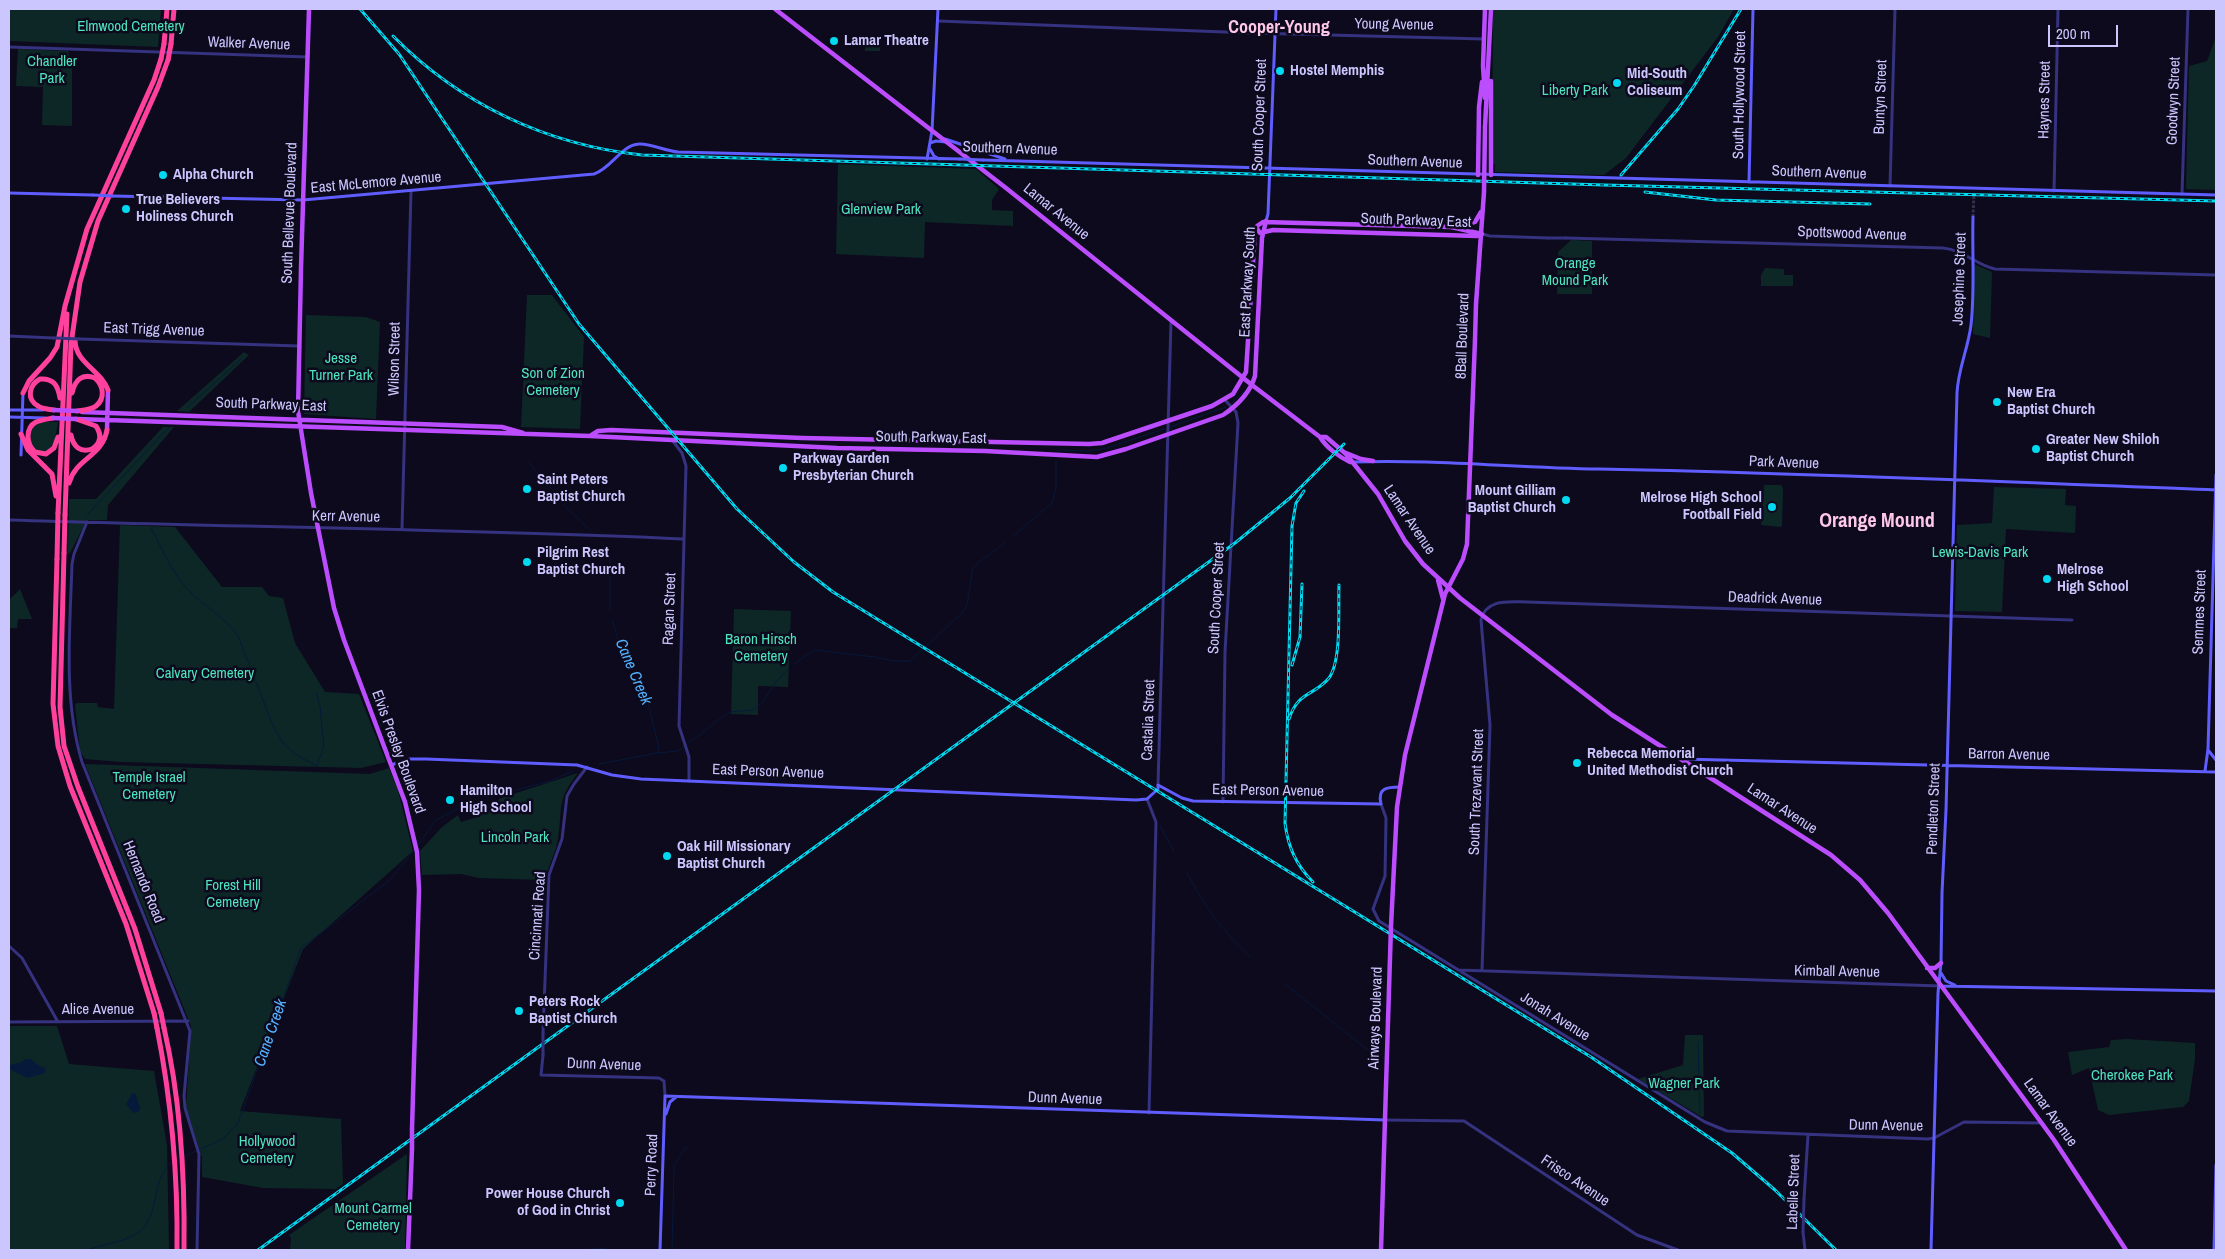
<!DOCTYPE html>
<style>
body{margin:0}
#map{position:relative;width:2225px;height:1259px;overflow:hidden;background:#0d0a1d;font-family:"Archivo Narrow",sans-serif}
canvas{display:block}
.frame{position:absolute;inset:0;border:10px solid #ccc6ff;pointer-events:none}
.scale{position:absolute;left:2048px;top:25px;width:70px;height:22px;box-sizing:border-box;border:2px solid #ccc6ff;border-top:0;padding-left:6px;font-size:15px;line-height:18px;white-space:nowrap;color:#ccc6ff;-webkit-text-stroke:4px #0d0a1d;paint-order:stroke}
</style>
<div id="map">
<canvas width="2225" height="1259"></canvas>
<div class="frame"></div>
<div class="scale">200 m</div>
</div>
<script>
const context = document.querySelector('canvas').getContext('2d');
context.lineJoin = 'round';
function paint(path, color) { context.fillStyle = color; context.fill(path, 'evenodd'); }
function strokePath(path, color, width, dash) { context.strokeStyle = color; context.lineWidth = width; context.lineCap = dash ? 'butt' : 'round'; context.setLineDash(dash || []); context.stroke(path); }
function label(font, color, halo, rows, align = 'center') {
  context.font = font + ' "Archivo Narrow",sans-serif'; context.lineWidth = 5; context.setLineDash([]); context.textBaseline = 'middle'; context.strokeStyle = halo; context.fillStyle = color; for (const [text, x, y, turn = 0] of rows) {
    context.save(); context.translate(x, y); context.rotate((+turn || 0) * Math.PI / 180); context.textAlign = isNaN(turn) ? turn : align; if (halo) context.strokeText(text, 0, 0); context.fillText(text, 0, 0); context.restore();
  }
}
const green = new Path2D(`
 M9,9H161L158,47L9,41Z
 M1493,9H1734L1718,37L1626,158L1604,175L1495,172V164L1492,163Z
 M865,35L881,36L880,51H865Z
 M2216,37V190L2186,189L2189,66L2207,61Z
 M18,49L68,51L72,64V126L42,125L43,87L16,86Z
 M838,164L976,169L999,189L992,200V210L1013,211V226L925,222L924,258L836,254Z
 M1571,240L1592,241V294H1557L1558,252Z
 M1974,264L1992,272L1990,338L1973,334Z
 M1765,268L1784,269V275H1793V286H1761V275Z
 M527,295H552L584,337L580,429L521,427Z
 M306,315L366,317L380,322L376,419L304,414Z
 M244,352L249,355L189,412L177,411Z
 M40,422H58L54,445L45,452L34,449C28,438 28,429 40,422Z
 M163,427H174L108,505L107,520H87L70,553L68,554L69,499H96Z
 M1764,485H1781L1783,488L1782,526L1780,527L1761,525Z
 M1994,487L2066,489L2065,505L2076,506L2075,533L2006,529L2002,612L1955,611L1957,525L1992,523Z
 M120,525L175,527L222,587H262L269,596L283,598L295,643L325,692L359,694L386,762L361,768L120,762L85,759L80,751L75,705L77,703H97L98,707L114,709Z
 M20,589L32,619H18L17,628H9V600Z
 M734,609L791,611L788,687L758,686V715L731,714Z
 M85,764L370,774L389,768L398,790L413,851L303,949L240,1111L341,1119L343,1184L336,1189L263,1188L202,1177V1157L186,1108L191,1026Z
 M578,773C556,801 563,807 558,839C556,853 548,866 545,880L479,878L461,874L422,875L420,851L442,827L458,815L461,822L477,817L476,810L504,797Z
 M9,1026H57L69,1064L154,1071L167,1145L169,1250H9Z
 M1685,1035H1703L1704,1116L1702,1117L1638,1079L1683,1065Z
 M2127,1039L2195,1043V1059L2189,1101L2183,1107L2109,1115L2098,1110L2089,1068L2072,1075L2068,1052L2109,1047L2111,1040Z
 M407,1154L405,1250H290L291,1238L289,1235Z`);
const water = new Path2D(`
 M26,1059H31L39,1066L45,1068V1073L27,1078L9,1069L12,1064L20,1063Z
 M135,1093L140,1107L139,1111L133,1113L126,1104L132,1094Z`);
const stream = new Path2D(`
 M1231,404L1243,392
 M188,407L241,359
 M1170,427L1226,407
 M1057,453L1060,450L1088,451L1107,448L1164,429
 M527,461L560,498
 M564,505L591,531
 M87,515L169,427
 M151,528C163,550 173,576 192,594C207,608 226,618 238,636L274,728L284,744L298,756L317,766L324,747L320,706L316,692
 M1012,537L1052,503L1056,488V461
 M601,542L610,553V610
 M793,665L806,655L815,650L875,657L893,661H910L962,613L967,605L973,567L1006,542
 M657,753L678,751L729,712L753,710L762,703L776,682L788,669
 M599,764L657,753L659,748L646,694L620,646L612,620
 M487,798L550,781L573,771
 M1160,826L1174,851
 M418,845L436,820L463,806
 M1187,873C1207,910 1220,928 1251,957
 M1284,983L1373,1054
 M1698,1042L1700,1114
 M185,1156L223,1139L238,1123L301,948L390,880L414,850
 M87,1250C102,1245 128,1241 139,1232C161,1215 150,1178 172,1162
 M585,1250L597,1248L614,1250
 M672,1250L674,1166L685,1148L689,1147`);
const secondaryTunnel = new Path2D(`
 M1973,217L1974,193`);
const tertiary = new Path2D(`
 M938,21L1251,33L1484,39
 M9,47L308,57
 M1890,186L1895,9
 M2054,191L2058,9
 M2182,194L2188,9
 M1482,234L1490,236L1548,238
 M1566,238L1943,248C1964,250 1976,265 1995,269L2216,275
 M9,336L54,338
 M80,339L299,346
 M672,440L682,453L686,466L679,726L689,757V781
 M9,520C234,527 458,529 683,539
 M87,522L74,554L72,564C70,630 63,699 82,762L190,1031L184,1096L185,1108L199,1154L197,1250
 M402,529L411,191
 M1158,785L1171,321
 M1147,799L1156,822L1149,1113
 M1223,802L1225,652L1238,423L1236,412L1225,400
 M1381,804L1386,818L1385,876L1373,909L1379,921L1705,1122L1727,1131L1928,1139L1934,1138L1964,1122L2042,1123
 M9,946L22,958L58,1022
 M1458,970L1940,986
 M1482,970L1490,725L1481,620C1486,598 1510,602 1527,602L2072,620
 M9,1022L188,1021
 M543,1033L549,875L562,839L567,796L574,784L587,767
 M543,1055L541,1075L659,1078L664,1081L665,1096
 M1385,1120L1464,1121L1637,1235L1678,1250
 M1804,1199L1808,1135
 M1803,1232L1805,1250`);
const secondary = new Path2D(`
 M945,139L1005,159
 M930,143L936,141L946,142
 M930,149L934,156L939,159
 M927,159L932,131L938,9
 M983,160L2216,195
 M1749,182L1753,9
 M9,193L93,195
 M113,196L303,200L594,174C612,168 621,145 639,144C649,143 666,151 678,152L960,159
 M1266,221L1268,214L1276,9
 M9,410H43
 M9,417L46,418
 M21,455L23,393
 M1352,462C1435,459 1516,468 1599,469C1805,473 2011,482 2216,490
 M2208,750L2216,760
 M1681,759L2216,772
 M391,765L409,759H426L577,765L612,775L641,779L1136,800L1147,799L1158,789V785L1182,798L1193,801L1381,804C1377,788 1387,787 1400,787
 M2205,771L2208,749L2216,475
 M1941,973L1946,981L1955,985
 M1940,986L2216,991
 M666,1114L670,1102L676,1097
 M660,1250L665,1096L1385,1120
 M1931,1250L1938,993L1941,963L1942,893L1946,810L1957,393C1958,369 1968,349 1971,325C1975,290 1972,253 1973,217
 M2214,1250L2216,1165`);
const primary = new Path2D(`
 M309,9L301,268L298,411L311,493L334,608L344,640L405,802L417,852L419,890L412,1129
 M775,9L1006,188L1252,385L1320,437C1326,447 1339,457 1350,462
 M1491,81V175
 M1485,98L1483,66L1485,9
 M1485,127L1491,9
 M1478,175L1479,107L1482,82
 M1256,227L1260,233L1273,230L1477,236L1482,234
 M1461,227L1475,222L1481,212
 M1476,304L1484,192
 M82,412L502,427L523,433
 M77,419L590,436L837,448L985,451L1097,457L1126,449L1223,415C1238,405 1250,393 1255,376L1262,238L1266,221
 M107,430L108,390
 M590,436L598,431L611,430L802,438L1089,444L1102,443L1212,406L1233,394L1246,372L1255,231L1257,226L1263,222L1451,227L1482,234
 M1320,437H1326L1346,454L1378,494L1405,541L1423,564L1460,598L1612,715L1831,855L1860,880L1888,913L2054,1140L2126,1250
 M1346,453L1361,459L1373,461
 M1438,580L1443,599
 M1391,926L1397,807L1405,755L1445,594L1463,559L1467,544L1475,340
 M1927,968H1935L1941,963
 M408,1250L412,1149
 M1381,1250L1388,1021`);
const motorway = new Path2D(`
 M164,44L167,9
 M171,44L174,9
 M75,340C75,363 101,370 108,390
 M23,393L29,381L50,358L57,347L65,306L87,229L154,80L161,59
 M72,393C75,380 82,373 95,378C103,385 106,398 96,406C91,410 83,410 77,411
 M54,410C48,409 42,409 38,406C26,399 29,385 40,379C54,378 58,386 60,398
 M53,418C48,419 41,420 36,422C25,428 26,444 35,452L46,454L54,448L58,437
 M21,434L28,450L52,474L56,496
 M71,435C73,446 80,453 92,449C101,443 102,435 96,426L76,419
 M69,483C76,458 102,457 107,430
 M58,513L67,314
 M65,515L71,344L80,282L98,221L158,87L168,60
 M64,553L60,707L64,746L78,787L135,929L161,1013
 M57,559L53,704L58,746L70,786L126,924L154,1013
 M157,1028C172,1104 178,1173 177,1250
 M164,1028C181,1101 185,1176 184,1250`);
const rail = new Path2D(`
 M360,9L399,54L579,324L737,509L794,562L833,592L1591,1057L1732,1153L1775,1190L1836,1250
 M393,36C460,104 547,145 642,155L1604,185L2216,201
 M1621,175L1678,109L1694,86L1741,9
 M1645,192L1716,200L1870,204
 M1304,491L1296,503L1292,526L1285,823C1288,847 1296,865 1313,882
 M1292,665L1300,637L1302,584
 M1289,719C1298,691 1314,696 1329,678C1342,660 1338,608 1339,585
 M258,1250L1235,543L1290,498L1344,444`);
const tertiaryBridge = new Path2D(`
 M1548,238H1566
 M54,338L80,339
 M543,1055V1033
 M1803,1232L1804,1199`);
const secondaryBridge = new Path2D(`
 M960,159L983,160
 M93,195L113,196`);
const primaryBridge = new Path2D(`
 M1484,192L1485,127
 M1475,340L1476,304
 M54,410L77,411
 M53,418L76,419
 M1388,1021L1391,926
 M412,1149V1129`);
const motorwayBridge = new Path2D(`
 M161,59L164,44
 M168,60L171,44
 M64,553L65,515
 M57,559L58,513
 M154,1013L157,1028
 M161,1013L164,1028`);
const markers = [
 [834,41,5,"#00daf1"],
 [1280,71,5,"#00daf1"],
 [1617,83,5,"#00daf1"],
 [163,175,5,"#00daf1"],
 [126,209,5,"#00daf1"],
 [1997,402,5,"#00daf1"],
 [2036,449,5,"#00daf1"],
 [783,468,5,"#00daf1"],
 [527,489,5,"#00daf1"],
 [1566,500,5,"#00daf1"],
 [1772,507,5,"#00daf1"],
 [527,562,5,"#00daf1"],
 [2047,579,5,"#00daf1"],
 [1577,763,5,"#00daf1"],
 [450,800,5,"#00daf1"],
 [667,856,5,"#00daf1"],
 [519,1011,5,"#00daf1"],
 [620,1203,5,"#00daf1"]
];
const streetNames = [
 ["Young Avenue",1394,25,1],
 ["Walker Avenue",249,44,2],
 ["South Hollywood Street",1740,95,-89],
 ["Buntyn Street",1881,97,-88],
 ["Haynes Street",2045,100,-89],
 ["Goodwyn Street",2174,101,-88],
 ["South Cooper Street",1260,115,-88],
 ["Southern Avenue",1010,149,2],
 ["Southern Avenue",1415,162,2],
 ["Southern Avenue",1819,173,2],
 ["East McLemore Avenue",376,183,-5],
 ["Lamar Avenue",1056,212,39],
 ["South Bellevue Boulevard",290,213,-88],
 ["South Parkway East",1416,221,2],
 ["Spottswood Avenue",1852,234,2],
 ["Josephine Street",1960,279,-88],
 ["East Parkway South",1248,282,-87],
 ["East Trigg Avenue",154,330,2],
 ["8Ball Boulevard",1463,336,-88],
 ["Wilson Street",395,359,-89],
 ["South Parkway East",271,405,2],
 ["South Parkway East",931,438,1],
 ["Park Avenue",1784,463,2],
 ["Kerr Avenue",346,517,1],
 ["Lamar Avenue",1409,520,56],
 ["South Cooper Street",1217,598,-87],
 ["Deadrick Avenue",1775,599,2],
 ["Ragan Street",670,609,-88],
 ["Semmes Street",2200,612,-88],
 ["Castalia Street",1149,720,-88],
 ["Elvis Presley Boulevard",398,752,70],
 ["Barron Avenue",2009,755,1],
 ["East Person Avenue",768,772,2],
 ["East Person Avenue",1268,791,1],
 ["South Trezevant Street",1477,792,-88],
 ["Lamar Avenue",1782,809,33],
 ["Pendleton Street",1934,809,-88],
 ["Hernando Road",143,882,68],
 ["Cincinnati Road",538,916,-86],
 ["Kimball Avenue",1837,972,1],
 ["Alice Avenue",98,1010],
 ["Jonah Avenue",1555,1017,32],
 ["Airways Boulevard",1376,1018,-88],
 ["Dunn Avenue",604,1065,2],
 ["Dunn Avenue",1065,1099,2],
 ["Lamar Avenue",2050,1113,54],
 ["Dunn Avenue",1886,1126,1],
 ["Perry Road",652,1165,-88],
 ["Frisco Avenue",1575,1181,34],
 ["Labelle Street",1794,1192,-88]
];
const parkNames = [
 ["Elmwood Cemetery",131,27],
 ["Chandler",52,62],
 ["Park",52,79],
 ["Liberty Park",1575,91],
 ["Glenview Park",881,210],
 ["Orange",1575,264],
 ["Mound Park",1575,281],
 ["Jesse",341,359],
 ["Turner Park",341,376],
 ["Son of Zion",553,374],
 ["Cemetery",553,391],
 ["Lewis-Davis Park",1980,553],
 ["Baron Hirsch",761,640],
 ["Cemetery",761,657],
 ["Calvary Cemetery",205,674],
 ["Temple Israel",149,778],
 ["Cemetery",149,795],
 ["Lincoln Park",515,838],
 ["Forest Hill",233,886],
 ["Cemetery",233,903],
 ["Cherokee Park",2132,1076],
 ["Wagner Park",1684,1084],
 ["Hollywood",267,1142],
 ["Cemetery",267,1159],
 ["Mount Carmel",373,1209],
 ["Cemetery",373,1226]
];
const poiNames = [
 ["Lamar Theatre",844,41],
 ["Hostel Memphis",1290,71],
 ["Mid-South",1627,74],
 ["Coliseum",1627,91],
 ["Alpha Church",173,175],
 ["True Believers",136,200],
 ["Holiness Church",136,217],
 ["New Era",2007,393],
 ["Baptist Church",2007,410],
 ["Greater New Shiloh",2046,440],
 ["Baptist Church",2046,457],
 ["Parkway Garden",793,459],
 ["Presbyterian Church",793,476],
 ["Saint Peters",537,480],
 ["Baptist Church",537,497],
 ["Mount Gilliam",1556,491,"right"],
 ["Baptist Church",1556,508,"right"],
 ["Melrose High School",1762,498,"right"],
 ["Football Field",1762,515,"right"],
 ["Pilgrim Rest",537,553],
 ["Baptist Church",537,570],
 ["Melrose",2057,570],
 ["High School",2057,587],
 ["Rebecca Memorial",1587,754],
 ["United Methodist Church",1587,771],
 ["Hamilton",460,791],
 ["High School",460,808],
 ["Oak Hill Missionary",677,847],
 ["Baptist Church",677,864],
 ["Peters Rock",529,1002],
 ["Baptist Church",529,1019],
 ["Power House Church",610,1194,"right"],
 ["of God in Christ",610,1211,"right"]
];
const waterNames = [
 ["Cane Creek",633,672,67],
 ["Cane Creek",271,1033,-71]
];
const quarterNames = [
 ["Cooper-Young",1279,28]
];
const districtNames = [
 ["Orange Mound",1877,522]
];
paint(green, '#0d2726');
paint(water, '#06193a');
strokePath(stream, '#06193a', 1);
strokePath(secondaryTunnel, '#33304a', 3, [3, 1.5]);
strokePath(tertiary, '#35327f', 3);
strokePath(secondary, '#605dff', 3);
strokePath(primary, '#bc4dff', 4.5);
strokePath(motorway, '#ff419d', 5);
strokePath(rail, '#00daf1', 3);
strokePath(rail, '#0d0a1d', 1, [4]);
strokePath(tertiaryBridge, '#35327f', 3);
strokePath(secondaryBridge, '#605dff', 3);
strokePath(primaryBridge, '#bc4dff', 4.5);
strokePath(motorwayBridge, '#ff419d', 5);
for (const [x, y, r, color] of markers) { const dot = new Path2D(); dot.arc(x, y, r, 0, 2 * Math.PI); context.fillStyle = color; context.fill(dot); strokePath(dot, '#0d0a1d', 2); }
label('15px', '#ccc6ff', '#0d0a1d', streetNames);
label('15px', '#4de4be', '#0d0a1d', parkNames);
label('bold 15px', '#ccc6ff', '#0d0a1d', poiNames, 'left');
label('italic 16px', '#54b1ff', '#0d0a1d', waterNames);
label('bold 18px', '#ffc8eb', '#0d0a1d', quarterNames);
label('bold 20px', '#ffc8eb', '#0d0a1d', districtNames);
</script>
